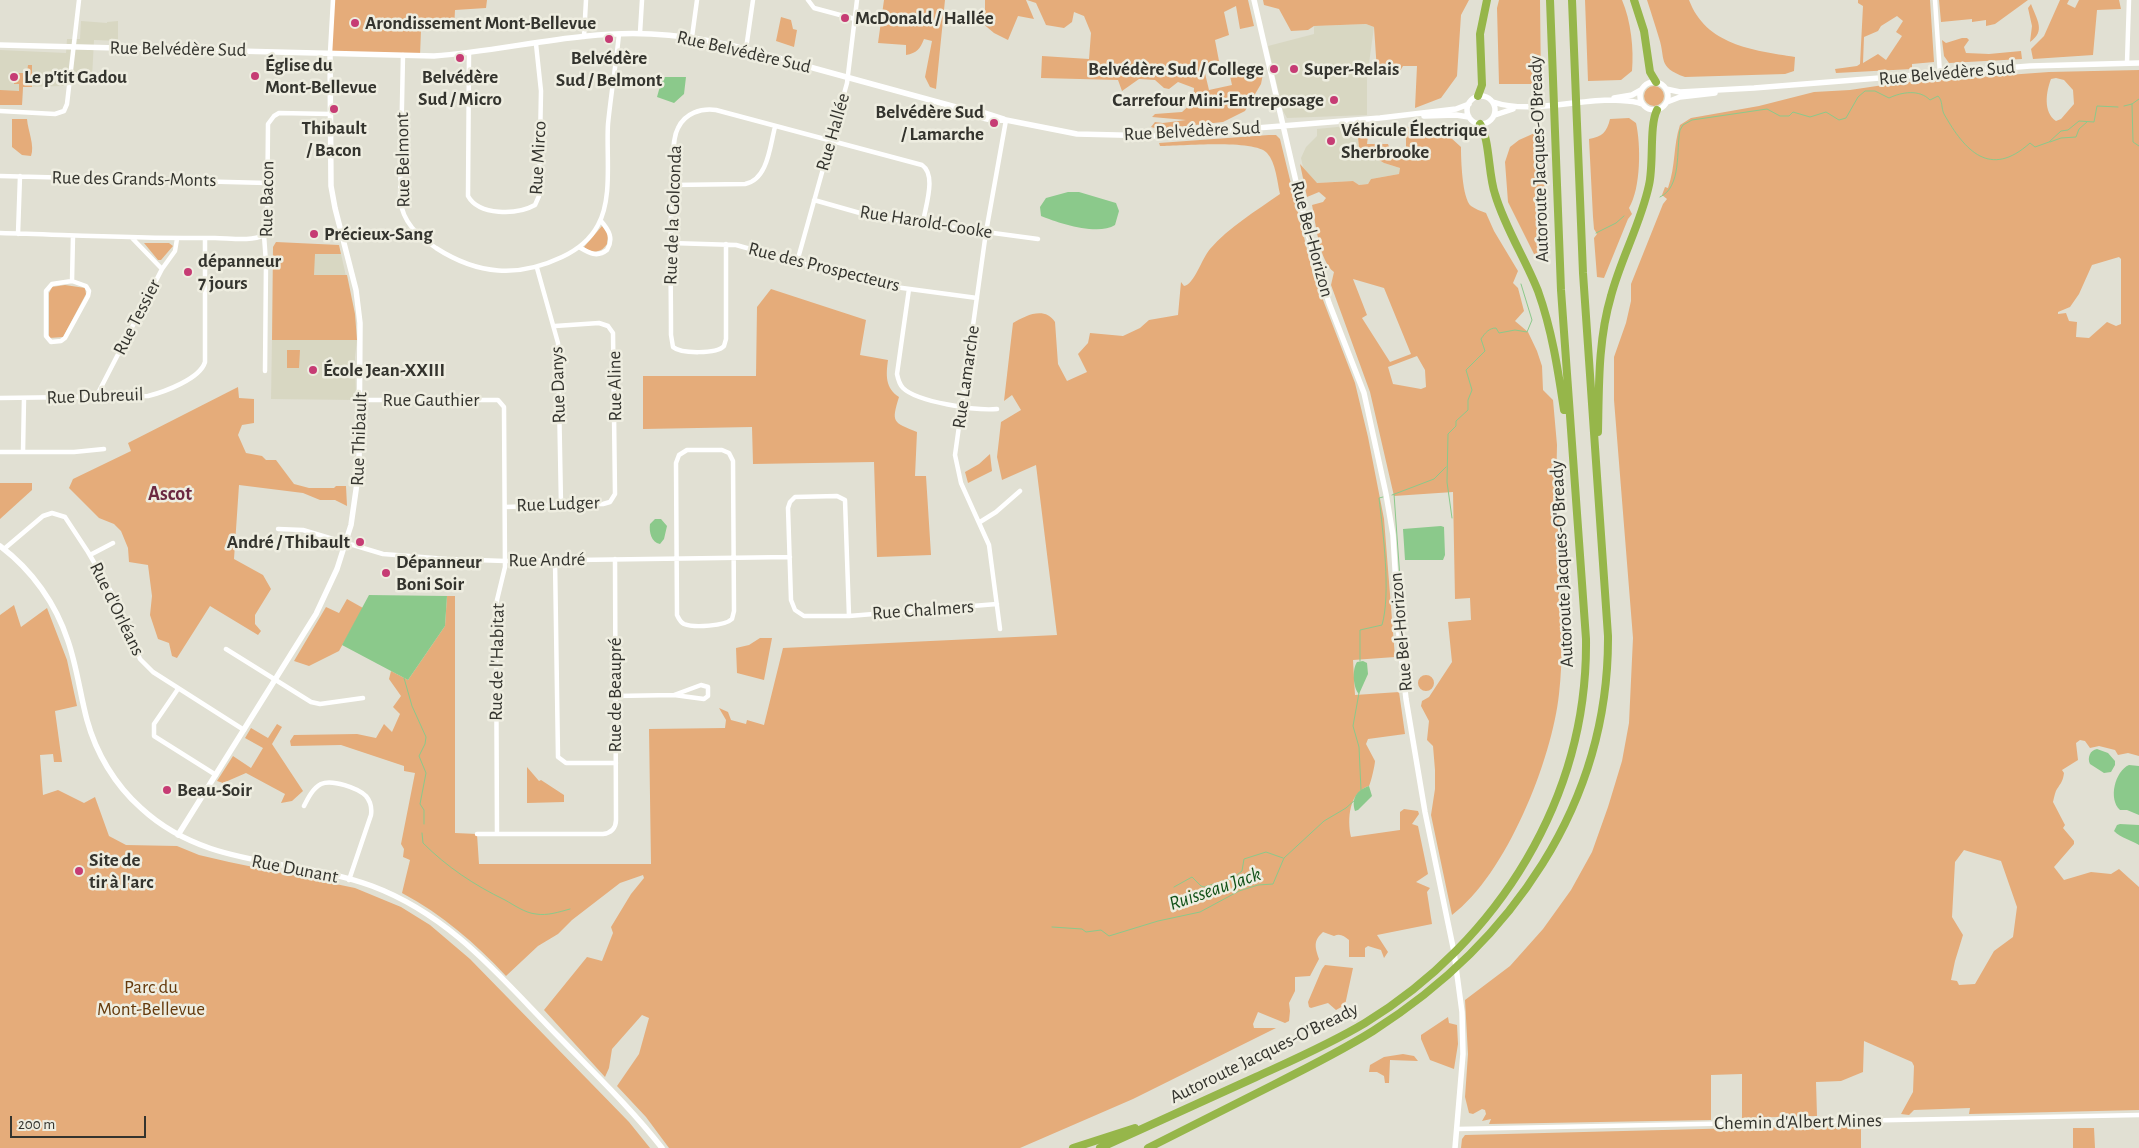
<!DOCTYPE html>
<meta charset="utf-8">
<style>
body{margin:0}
#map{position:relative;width:2139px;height:1148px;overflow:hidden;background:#e1e0d3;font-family:"Alegreya Sans",sans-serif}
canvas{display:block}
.scale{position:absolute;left:10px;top:1116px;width:136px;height:22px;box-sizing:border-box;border:2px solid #34342e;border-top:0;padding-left:6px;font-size:15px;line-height:18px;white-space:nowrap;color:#34342e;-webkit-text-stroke:4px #eeede0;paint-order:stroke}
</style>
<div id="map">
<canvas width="2139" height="1148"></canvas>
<div class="scale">200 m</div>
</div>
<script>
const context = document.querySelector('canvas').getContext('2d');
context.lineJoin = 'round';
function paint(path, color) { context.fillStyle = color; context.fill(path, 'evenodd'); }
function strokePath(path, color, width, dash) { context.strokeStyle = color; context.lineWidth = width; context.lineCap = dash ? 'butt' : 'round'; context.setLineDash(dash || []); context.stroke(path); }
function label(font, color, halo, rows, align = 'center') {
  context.font = font + ' "Alegreya Sans",sans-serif'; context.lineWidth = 5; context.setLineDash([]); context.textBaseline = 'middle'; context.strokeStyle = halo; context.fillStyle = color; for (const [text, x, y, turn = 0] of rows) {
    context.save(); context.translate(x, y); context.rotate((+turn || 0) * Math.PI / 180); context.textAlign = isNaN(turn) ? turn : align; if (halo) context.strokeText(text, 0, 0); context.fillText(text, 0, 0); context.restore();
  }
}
const built = new Path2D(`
 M81,21L107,23V22L118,21V41L94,40L92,78L66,76L64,86L23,87L22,105H0V50L66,53L67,39H80Z
 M1366,24L1374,27L1367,78V115L1287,118L1283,111L1268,46L1314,34V26Z
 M1357,125L1359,148L1384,163L1400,168L1399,174L1371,179L1368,184L1359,185L1353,181L1316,183L1303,167L1301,158L1306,147L1317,136V129Z
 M297,253L341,254L346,276L314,275Z
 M272,340H357L355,357L356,400L271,399Z`);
const green = new Path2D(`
 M333,0H487L486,8L455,10L454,30H421L420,56L330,53Z
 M884,0H945L936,89L930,87L925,77L932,41L924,39C920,49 917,53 906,55V45L878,43Z
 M985,0H1026L1034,19L1018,16L1008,40L994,33L981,22L985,10Z
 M1027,0H1248L1254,26L1240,29L1236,6L1224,12L1229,35L1215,40L1219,61L1203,65L1209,90L1232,85L1230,76L1262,67L1263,74L1261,84L1245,111L1223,122L1158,129L1151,127L1155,122L1163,123L1186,120L1152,117L1155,114L1182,112L1193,102L1194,88L1178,82L1169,89L1164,88L1155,80L1139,79L1122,91L1118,80L1041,78L1042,56L1089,59L1091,33L1084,16L1074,12L1072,22L1064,28L1046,25L1036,3Z
 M1263,0H1469L1461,15L1457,76L1441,98L1415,108L1417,66H1403L1400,71H1377L1374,27L1366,24L1314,26L1308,30L1291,31L1279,9L1264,5Z
 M1499,0H1540L1541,84H1499L1497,8Z
 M1585,0H1622C1631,21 1634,49 1632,71L1621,80L1588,81Z
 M1647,0H1689C1706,45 1752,50 1795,57L1794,71L1785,74L1685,77C1657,67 1666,59 1659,38C1655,25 1651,12 1647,0Z
 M1858,0H1930L1934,62L1912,64V69L1836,73L1835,69L1857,66L1860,64L1863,6L1858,3ZM1897,16L1903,21L1896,32L1902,36L1886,60L1878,54L1863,63L1864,37L1878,31L1881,26Z
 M1939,0H2028L1995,24L1986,26V20L1972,22V19L1941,22Z
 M2060,0H2069L2067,4L2075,8L2079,0H2119L2121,9L2097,10L2093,55L2033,59L2031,49L2044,36Z
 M2031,4C2037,20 2046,31 2030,42L2032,26L2028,8Z
 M781,17L791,20L793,29L797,30L794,47L776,41Z
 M1962,38H1967L1969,40L1964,47L1966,53L1989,54L2021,51L2022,59L1949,63L1944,56L1942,40L1946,43Z
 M28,65H32V87H23L22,105H0V90L19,91V84H14V80H18V73H27Z
 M2139,70V756L2128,753L2118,755L2115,750L2099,746L2090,748L2085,741L2080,740L2076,743L2078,760L2062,770L2064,773C2063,781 2061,783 2057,789C2055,792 2054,798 2053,802L2065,825L2063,828L2074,841V844L2054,867L2064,880L2091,872L2111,874L2119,869L2139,887V1110L1969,1114L1970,1108L1914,1110L1909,1115L1901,1114L1913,1092L1914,1066L1912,1062L1864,1041L1863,1072L1841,1081L1816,1082L1817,1116L1742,1118V1074L1711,1075V1120L1489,1124L1491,1119L1482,1121L1486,1114L1485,1110L1482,1109L1473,1114L1469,1113L1465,1097L1468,1054L1465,1000L1510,966L1543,929L1571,890L1592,852L1608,807L1622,761L1629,723L1633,638L1614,400V357L1626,323L1631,301V284L1663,204L1667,199L1662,195L1665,187L1668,188C1676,165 1673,146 1680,125L1691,118L1759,106L1814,92L1850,90L1897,83L2049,72ZM2056,78L2064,80L2073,90L2074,104L2061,119L2056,121C2043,112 2046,92 2051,79ZM2119,257L2121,259V324L2116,326L2107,322L2089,338L2076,337L2077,322L2069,321L2066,313L2058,314V312L2070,307L2079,294L2092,265ZM1964,850L2001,861L2017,907L2013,937L1994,951L1975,984L1959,985L1957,981L1951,980L1955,961L1963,935L1952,917L1955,862Z
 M1644 96a10 10 0 1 1 20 0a10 10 0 1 1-20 0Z
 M1629,118L1636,123C1641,145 1641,188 1629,208L1632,214L1628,219L1604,278L1597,277L1594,238L1597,234L1594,229L1593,217L1589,139C1602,137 1607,132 1610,119Z
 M12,119H27C28,131 35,146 31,156L22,155L12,147Z
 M1438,126L1461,147C1461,159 1462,198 1471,206C1475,209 1481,211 1486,213L1494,231L1518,271L1513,283L1518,288L1524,311L1515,321L1528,332L1537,351L1542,366L1543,390L1553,400L1557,445L1556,491L1566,583L1560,588L1559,591C1562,625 1563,660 1559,694C1552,760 1506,875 1452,915L1431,815L1435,789V770L1433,746L1427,740L1429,721L1421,706L1422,701L1429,697L1452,662L1448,622L1471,620L1470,598L1455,599L1453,492L1394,496L1370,392L1331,285L1334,272C1319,261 1316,224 1312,205L1323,202L1326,198L1319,192L1307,197L1300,164L1317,183L1353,181L1359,185L1368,184L1371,179L1399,174L1400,168L1384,163L1359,148L1357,127H1365L1368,136L1367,144H1388L1392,155L1406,154V127ZM1353,279L1384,288L1411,354L1390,362L1362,318L1367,315ZM1417,356L1425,370L1426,387L1421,389L1393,384L1388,367Z
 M1537,132L1543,134L1547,250L1536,258L1508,202L1505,162L1510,147L1519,140Z
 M1269,135H1276L1280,139L1313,274L1355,383L1368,437L1384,519L1395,657L1353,660L1355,695L1399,692L1405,734L1368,739L1366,744L1375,761C1375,765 1371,782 1369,786C1349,792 1347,819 1351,837L1400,830V812L1404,809L1418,811L1419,814L1412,824L1418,826L1428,874L1416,882L1430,888L1427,892L1432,924L1377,935L1388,952L1384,958L1381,950L1368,946L1365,948V957H1349V940C1344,936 1340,933 1334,936L1323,932C1313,941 1315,947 1319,959L1310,976L1295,977V991L1289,1003L1290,1011L1289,1021L1285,1023L1258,1012L1253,1024L1254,1028H1276L1133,1099L1020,1148H669L646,1117L617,1086L639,1054L649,1018L642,1015L612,1049L609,1068L605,1077L544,1010L587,957L602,961L613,933L611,927L631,894L644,878L643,875L620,883L572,920L558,934L538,946L506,976C475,943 443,915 402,893L410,860L403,857L404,849L401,844L415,773L404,771V766L341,745L291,746L290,741L294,735L357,734L376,738L384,724L392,732L400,714L393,707L401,696L389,679L391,671L408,680L445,626L447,596H455V833L477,834L479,864H651L649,729L725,728L726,720L719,708L728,712L731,720L746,724L747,720L764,725L783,648L1057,635L1036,465L1002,480L997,457L1001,422L1021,410L1012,395L1004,401L1013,323C1026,315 1045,306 1055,322L1058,364L1067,381L1087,372L1078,354L1088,343L1090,333L1123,336L1140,328L1149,320L1178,315L1181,282L1184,286C1194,285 1202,258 1210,249C1229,227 1256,211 1280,194C1277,181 1276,163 1267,153C1255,139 1180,146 1160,146L1159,143Z
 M602,226L608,234L607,244C601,253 592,254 584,247Z
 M276,242L339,245L341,254H315L314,275H347L355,314L357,340H272L273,247Z
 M144,243H169L173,246L161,260H158Z
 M65,285L85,288L86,294L63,337L49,338V293L52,287Z
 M771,289L866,320L860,355L888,360C886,375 885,388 899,397C891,423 893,422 917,432L915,476H926L931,555L877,557L874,462L753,464L752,427L643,429V376H756L757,307Z
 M287,350H300L299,368H287Z
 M238,387L239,398L254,399V423L242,425L238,435L246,453L262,456L266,460H276L294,484L309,488H334L336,486H346L347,506L335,500H320L303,493L239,485L234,559L263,575L271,589L255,615V624L261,631L258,635L210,606L177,658L172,656L169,643L158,639L150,615L152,596L148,565L129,562L128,548L121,531L114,524L99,518L69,488L73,479L131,451L128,443Z
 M990,454L992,471L968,483L965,472L979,464Z
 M0,483H32V490L0,519Z
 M347,599L363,608L339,651L309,666L294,661L326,607L339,613Z
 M14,605L21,627L47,608L67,660L77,706L55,711L62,762H54L53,754L40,755L43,795L58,790L84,803L95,797L109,836L126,845L177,846L199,855L229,862L355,888L401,907L430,925L470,959L629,1122L650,1148H0V615Z
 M760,638H772L764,680L737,673L736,648L749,645Z
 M1418 683a8 8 0 1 1 16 0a8 8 0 1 1-16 0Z
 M277,724L282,727L272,744L303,791L292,801L281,803L285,794L246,773L223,783L217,781L233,756L251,768L263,748L245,738L251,728L268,738Z
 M527,767L539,781L541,780L564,795V802L527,803Z
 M1325,965L1353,968L1345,1005L1336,1010L1328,1003L1311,1008L1309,1007L1308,1002L1322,969Z
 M1448,1017L1449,1023L1457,1025L1458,1044L1454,1069L1430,1060L1421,1039V1035Z
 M1403,1054L1414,1056L1418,1061L1390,1060L1389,1083H1385L1384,1076L1377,1072H1369L1370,1065L1384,1057Z
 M1861,1125V1148H1461L1462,1139L1465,1135Z
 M2073,1128H2094L2095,1148H2073Z`);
const water = new Path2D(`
 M665,77H686L684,94L674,103L657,97L662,79Z
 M1068,192H1079L1116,203L1119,211L1115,225C1098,236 1058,223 1041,216L1040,207L1046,198Z
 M655,519H661L667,526L664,539L660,544C651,542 649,532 650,524Z
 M1441,526L1444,527L1445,555L1443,560H1405L1403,529Z
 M369,595L447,596L445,626L408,680L342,645Z
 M1363,661L1367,663L1368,674L1359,694C1353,688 1352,669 1357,662Z
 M2097,749L2108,753L2115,761V765L2111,772L2104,773L2090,764C2087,758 2090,750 2097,749Z
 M2129,765L2139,766V815L2127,810H2120C2108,799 2115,771 2129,765Z
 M1369,786L1372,796L1358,810L1355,811C1351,798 1357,790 1369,786Z
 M2120,824L2139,825V845C2131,840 2121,838 2114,831L2117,825Z`);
const stream = new Path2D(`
 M2132,104L2133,142L2139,146
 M2124,106L2132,104L2139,99
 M2050,142L2061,138L2076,137L2079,129L2087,122
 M1660,197C1682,187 1676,150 1680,130L1683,125L1692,120L1767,109L1780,116H1789L1793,112L1810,117L1826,112L1839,120L1846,118L1858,97L1865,91H1875L1889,98C1902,92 1919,89 1930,100L1938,96C1943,101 1941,108 1944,114C1965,151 1990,179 2030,143L2035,147L2049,142L2061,131L2068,130L2079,121L2094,122L2097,106L2118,107
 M1596,233L1616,223L1624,216
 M1394,494L1403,621
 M1392,495L1434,479L1446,467
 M1452,518L1447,482L1448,434L1456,426V421L1468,410V400L1472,390L1466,370L1485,351L1481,339C1485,333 1489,328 1496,328L1499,333L1515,330L1527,332L1532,320L1521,284
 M1360,661V630L1382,625C1391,594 1383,532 1379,498L1383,497
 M404,678L412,706L426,737L425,744L419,756L426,773L420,804L424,810V824
 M1359,693L1353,726L1359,747L1361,790
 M422,833L423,843C447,867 474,885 505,900C514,905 525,913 536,914C547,916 559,912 570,909
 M1174,887L1192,877L1201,886L1204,887L1233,878L1242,871L1244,859L1266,852L1283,858
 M1052,927L1082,929L1086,932L1101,930L1109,936L1158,921L1200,912L1239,891L1258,885L1273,884L1284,858L1324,821L1346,808L1355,800`);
const minor = new Path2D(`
 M808,0L814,8L855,19
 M1935,0L1940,74
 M640,33L642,0
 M584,37L586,0
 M692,37L697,0
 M746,49L753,0
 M330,53L333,0
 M469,53L468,196C479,216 517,215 535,205L539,196L541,91L536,44
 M403,55L400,199C403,223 417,235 436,248C478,275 518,278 562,257C577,250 590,240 598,225C613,198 606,155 608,124C611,94 616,64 619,34
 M2127,63L2129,0
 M0,111L55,114L64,111L67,104L79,0
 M0,176L267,183
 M672,185L745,184C768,180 770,145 775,127
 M814,200L874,217L1038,239
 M0,233C72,235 143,239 215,238C229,238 251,242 264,235
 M18,234L20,176
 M132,238L162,269
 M671,243L736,245L880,285L977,298
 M726,244V339L724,346C717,354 681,354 673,347L671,335C671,279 669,222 673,166C674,154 672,139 678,128C685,113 701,108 716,110L922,165C937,175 925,207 923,223
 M579,247C589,253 597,258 607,250C614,239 609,230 601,221
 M797,262L847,83L857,0
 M537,268L558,343L561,505
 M72,281L86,286L89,291L88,296L65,338L61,341L51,342L46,336V291L52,284Z
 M72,281L73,236
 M909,289L897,374C898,379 899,384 903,388C917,402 977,411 997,409
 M265,371L266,263L264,235L267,228L268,124L274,116L279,113L330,114
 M96,397L162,269L175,251L177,239
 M0,398L148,396C164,392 200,379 205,362V239
 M360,400H498L504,407L505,567L497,600L496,623L497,834
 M687,450H722L729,453L733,461L734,611L732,619C725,626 694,628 684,624C680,622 679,619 677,615L676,463L679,455Z
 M0,452H74L104,449
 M23,452L24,398
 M505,507L603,504L610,502L615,494L613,333L608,326L599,323L555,326
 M980,522L996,512L1020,491
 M278,529L303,530L383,554L447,559L505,561L790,557
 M4,549L43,516L52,513L65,517L88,552L117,602L140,659L153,672L244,730
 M90,555L113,543
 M555,560L558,757L566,763H616
 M849,616L845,500L837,496L795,497L790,502L788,508L791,600L795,610L804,616H849L997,604
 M1000,629L989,545L961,483L955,455L986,232L1006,120
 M226,649L311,702L320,704L363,698
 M178,689L154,724V736L216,775
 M615,696L674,695L704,699L708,696V687L701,685L674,695
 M304,806C308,798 313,788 321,784C332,779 358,788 366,796C371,802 372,808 371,815L349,880
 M477,834H603C611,833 616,828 616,820L615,559
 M1457,1129L2139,1115`);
const tertiary = new Path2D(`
 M1254,0L1310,242L1329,303L1364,393L1386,494L1393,535L1399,635L1406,699L1425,812L1454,952L1462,1012L1463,1054L1455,1148
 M0,45L434,56C505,51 580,30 651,34C705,36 755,51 806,66C862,81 918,97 974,112C981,120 995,121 1006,120L1077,134L1158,136L1380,118L1456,109L1469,104
 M1640 96a14 14 0 1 1 28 0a14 14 0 1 1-28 0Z
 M1666,89L1680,92L1754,88L2030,66L2139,63
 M1467 110a14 14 0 1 1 28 0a14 14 0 1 1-28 0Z
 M1614,98L1632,95L1641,90
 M1493,102C1528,114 1575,100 1612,100C1623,101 1632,100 1642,104
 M1667,102L1680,97L1715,93
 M974,112L979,111L1004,119
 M1495,115L1513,109
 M1424,116L1456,115L1469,117
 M0,546C32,570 56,604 68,641C77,667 80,694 87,720C96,753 115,785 141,808C208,870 293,857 372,886C452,916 501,978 559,1037C594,1073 631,1108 662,1148
 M178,835L316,614L337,569L351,525L359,469L360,323L356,290L335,208L331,186L330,53`);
const motorway = new Path2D(`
 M1634,0L1644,31L1650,72L1656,82
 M1478,96L1482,85L1480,34L1487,0
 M1480,124C1490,139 1488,174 1495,194C1505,228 1525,258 1538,291C1552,330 1558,370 1564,410
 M1598,432C1599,386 1598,340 1611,296C1621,258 1641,223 1649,185C1654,164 1649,126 1657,110
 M1073,1148L1135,1128
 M1100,1148C1152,1124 1204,1101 1256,1077C1293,1060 1330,1044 1365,1023C1499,941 1588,797 1586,639L1561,290L1550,0
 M1148,1148C1190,1127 1231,1106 1273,1085C1307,1068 1341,1051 1373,1031C1511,943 1609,804 1608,636L1583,273L1572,0`);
const markers = [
 [845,18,5,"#c63c74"],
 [355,23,5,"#c63c74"],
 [609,39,5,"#c63c74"],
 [460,58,5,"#c63c74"],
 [1274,69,5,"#c63c74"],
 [1294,69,5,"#c63c74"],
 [255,76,5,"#c63c74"],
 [14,77,5,"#c63c74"],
 [1334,100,5,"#c63c74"],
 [334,109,5,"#c63c74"],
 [994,123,5,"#c63c74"],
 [1331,141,5,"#c63c74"],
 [314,234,5,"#c63c74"],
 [188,272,5,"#c63c74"],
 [313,370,5,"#c63c74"],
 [360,542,5,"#c63c74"],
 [386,573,5,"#c63c74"],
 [167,790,5,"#c63c74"],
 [79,871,5,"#c63c74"]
];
const poiNames = [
 ["McDonald / Hallée",855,18],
 ["Arondissement Mont-Bellevue",365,23],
 ["Belvédère",609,58,"center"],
 ["Sud / Belmont",609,80,"center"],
 ["Église du",265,65],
 ["Mont-Bellevue",265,87],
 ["Belvédère Sud / College",1264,69,"right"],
 ["Super-Relais",1304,69],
 ["Le p'tit Gadou",24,77],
 ["Belvédère",460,77,"center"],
 ["Sud / Micro",460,99,"center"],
 ["Carrefour Mini-Entreposage",1324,100,"right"],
 ["Belvédère Sud",984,112,"right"],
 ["/ Lamarche",984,134,"right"],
 ["Thibault",334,128,"center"],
 ["/ Bacon",334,150,"center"],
 ["Véhicule Électrique",1341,130],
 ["Sherbrooke",1341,152],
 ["Précieux-Sang",324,234],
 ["dépanneur",198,261],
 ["7 jours",198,283],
 ["École Jean-XXIII",323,370],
 ["André / Thibault",350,542,"right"],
 ["Dépanneur",396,562],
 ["Boni Soir",396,584],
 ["Beau-Soir",177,790],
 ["Site de",89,860],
 ["tir à l'arc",89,882]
];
const streetNames = [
 ["Rue Belvédère Sud",178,49,1],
 ["Rue Belvédère Sud",744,52,13],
 ["Rue Belvédère Sud",1947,73,-5],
 ["Rue Belvédère Sud",1192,131,-3],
 ["Rue Hallée",833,132,-74],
 ["Rue Mirco",538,158,-87],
 ["Autoroute Jacques-O'Bready",1539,159,-92],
 ["Rue Belmont",403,160,-91],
 ["Rue des Grands-Monts",134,179,1],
 ["Rue Bacon",267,199,-89],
 ["Rue de la Golconda",673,215,-88],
 ["Rue Harold-Cooke",926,222,9],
 ["Rue Bel-Horizon",1312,239,75],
 ["Rue des Prospecteurs",824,267,14],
 ["Rue Tessier",137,317,-63],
 ["Rue Lamarche",966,377,-82],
 ["Rue Danys",558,385,-92],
 ["Rue Aline",615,386,-91],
 ["Rue Dubreuil",95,396,-2],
 ["Rue Gauthier",431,400],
 ["Rue Thibault",359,439,-88],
 ["Rue Ludger",558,504,-2],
 ["Rue André",547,560,-1],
 ["Autoroute Jacques-O'Bready",1562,564,-93],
 ["Rue d'Orléans",117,609,64],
 ["Rue Chalmers",923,610,-4],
 ["Rue Bel-Horizon",1401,632,-95],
 ["Rue de l'Habitat",497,662,-89],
 ["Rue de Beaupré",615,695,-90],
 ["Rue Dunant",295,869,11],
 ["Autoroute Jacques-O'Bready",1264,1053,-26],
 ["Chemin d'Albert Mines",1798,1122,-1]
];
const parkNames = [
 ["Parc du",151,987],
 ["Mont-Bellevue",151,1009]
];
const neighbourhoodNames = [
 ["Ascot",170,494]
];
const waterNames = [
 ["Ruisseau Jack",1215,889,-19]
];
paint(built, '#d8d7c2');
paint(green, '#e5ac7a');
paint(water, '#8bc98b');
strokePath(stream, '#8bc98b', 1);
strokePath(minor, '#fff', 4.5);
strokePath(tertiary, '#fff', 5.5);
strokePath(motorway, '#96b64a', 8);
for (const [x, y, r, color] of markers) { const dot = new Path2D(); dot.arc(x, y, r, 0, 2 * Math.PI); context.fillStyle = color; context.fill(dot); strokePath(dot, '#eeede0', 2); }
label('bold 19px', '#34342e', '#eeede0', poiNames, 'left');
label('19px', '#34342e', '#eeede0', streetNames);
label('19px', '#653a0c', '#eeede0', parkNames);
label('bold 20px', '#6b2841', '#eeede0', neighbourhoodNames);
label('italic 20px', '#105117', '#eeede0', waterNames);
</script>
